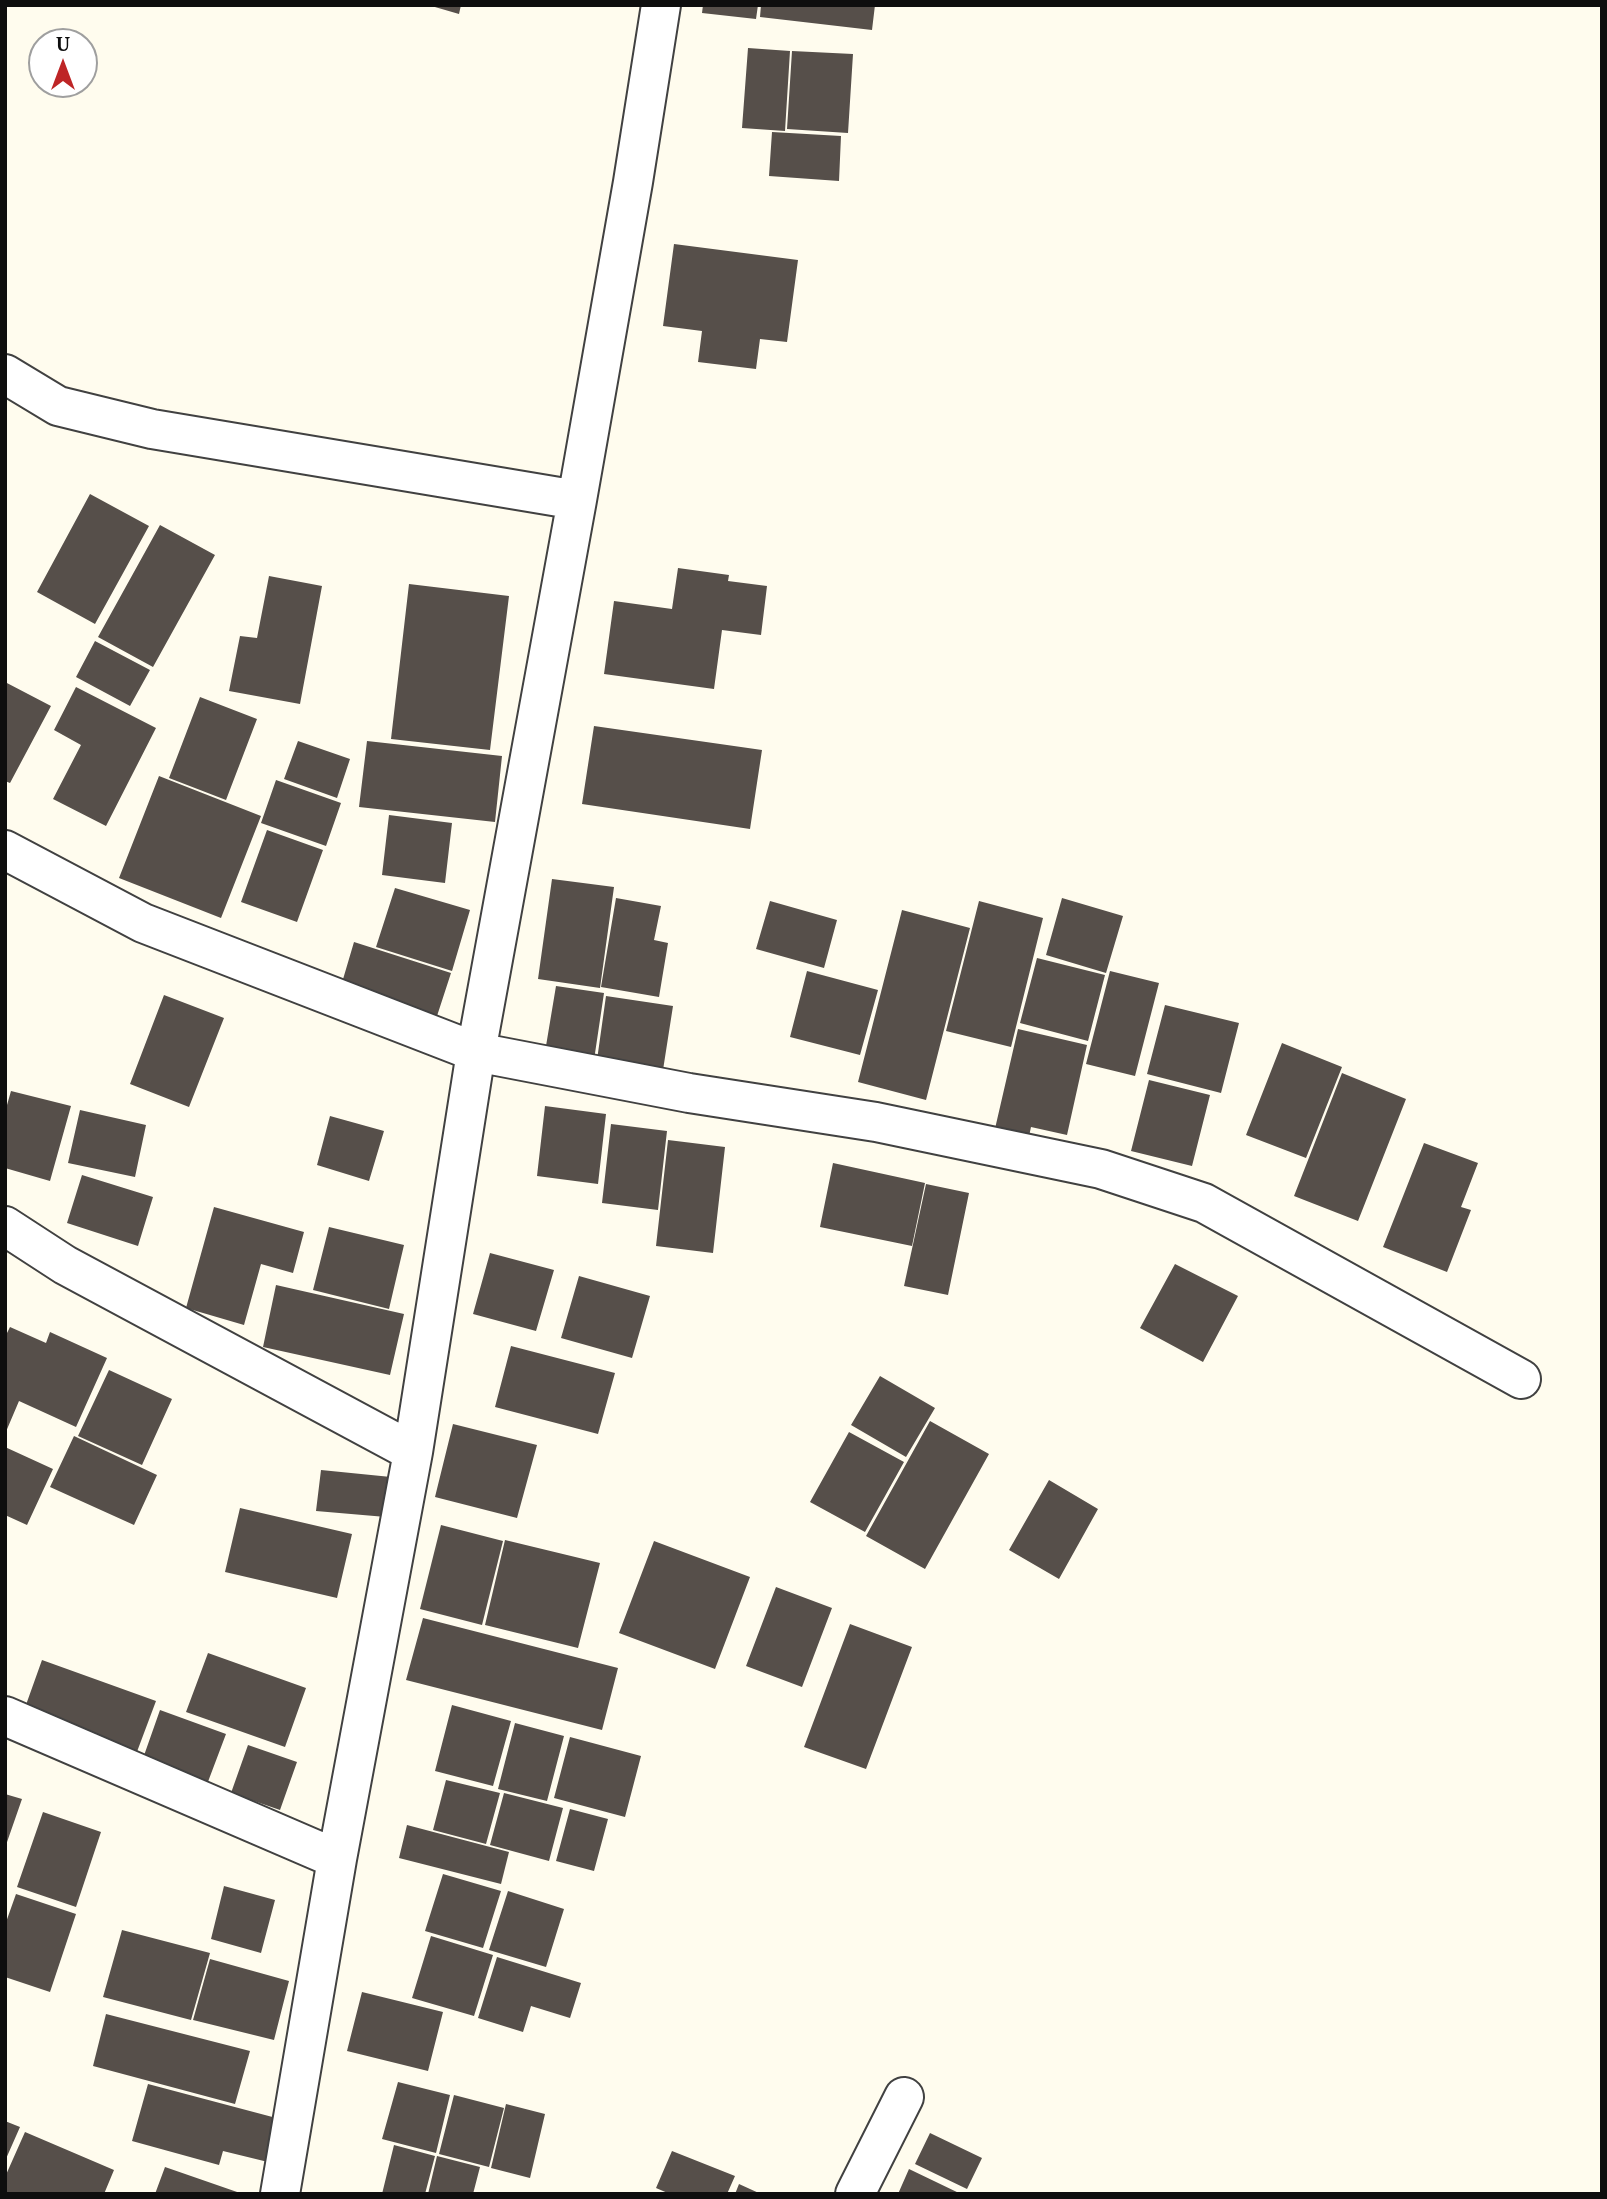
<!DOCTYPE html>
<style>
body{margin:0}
#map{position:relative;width:1607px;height:2199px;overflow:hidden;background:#fffcee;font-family:"PT Serif",serif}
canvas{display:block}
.frame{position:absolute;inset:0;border:7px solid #0e0e0e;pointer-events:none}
.north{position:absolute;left:28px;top:28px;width:70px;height:70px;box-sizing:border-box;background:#fff;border:2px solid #9f9f9f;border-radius:50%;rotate:0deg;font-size:19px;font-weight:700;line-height:28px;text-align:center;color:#0e0e0e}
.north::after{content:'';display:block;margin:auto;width:24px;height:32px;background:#be2526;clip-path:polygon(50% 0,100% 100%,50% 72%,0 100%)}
</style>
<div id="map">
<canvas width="1607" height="2199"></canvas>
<div class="frame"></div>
<div class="north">U</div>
</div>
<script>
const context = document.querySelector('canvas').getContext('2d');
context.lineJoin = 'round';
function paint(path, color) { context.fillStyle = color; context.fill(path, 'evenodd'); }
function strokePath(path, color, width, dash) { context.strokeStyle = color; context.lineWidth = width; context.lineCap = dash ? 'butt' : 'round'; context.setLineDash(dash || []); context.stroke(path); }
const building = new Path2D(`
 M428,5H461L459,14Z
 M703,5H758L756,19L702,13Z
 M761,5H875L872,30L760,17Z
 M748,48L790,51L785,131L742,128Z
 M792,51L853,54L848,133L787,129Z
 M772,132L841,136L839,181L769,176Z
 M674,244L798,260L787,342L760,339L756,369L698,362L702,331L663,326Z
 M90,494L149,526L95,624L37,592Z
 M160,525L215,555L153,667L98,637Z
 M678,568L729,575L728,581L767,586L761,635L722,630L714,689L604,674L614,601L672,609Z
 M269,576L322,586L300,704L229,691L240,636L257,638Z
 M409,584L509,596L490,750L391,739Z
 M95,641L150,670L130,706L76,677Z
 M5,682L51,706L10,783L5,781Z
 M76,687L156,728L106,826L53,799L81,745L54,730Z
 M200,697L257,719L226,800L169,778Z
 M594,726L762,750L750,829L582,804Z
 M298,741L350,759L337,798L284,779Z
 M367,741L502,756L495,822L359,807Z
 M159,776L261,816L221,918L119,878Z
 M276,780L341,803L326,846L261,823Z
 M389,815L452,823L445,883L382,875Z
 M267,830L323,850L297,922L241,902Z
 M552,879L614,887L600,988L538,979Z
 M395,888L470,910L452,971L376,947Z
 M616,898L661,906L654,940L668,943L659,997L601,987Z
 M1062,898L1123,916L1106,973L1046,955Z
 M770,901L837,920L824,968L756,949Z
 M979,901L1043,918L1011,1047L946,1031Z
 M902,910L970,928L926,1100L858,1082Z
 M354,942L451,973L437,1016L341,986Z
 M1037,958L1105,975L1088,1041L1020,1023Z
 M807,971L878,990L860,1055L790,1037Z
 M1110,971L1159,983L1135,1076L1086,1064Z
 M556,986L604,993L594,1060L545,1052Z
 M164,995L224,1018L189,1107L130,1084Z
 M606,996L673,1006L663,1070L597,1060Z
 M1165,1005L1239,1023L1221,1093L1147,1074Z
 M1018,1029L1087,1045L1067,1135L1031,1127L1028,1141L994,1133Z
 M1282,1043L1342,1067L1306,1158L1246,1135Z
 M1342,1073L1406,1099L1358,1221L1294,1196Z
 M1149,1080L1210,1095L1192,1166L1131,1151Z
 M11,1091L71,1106L50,1181L5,1168V1112Z
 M545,1106L606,1114L598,1184L537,1176Z
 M80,1110L146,1125L135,1177L68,1163Z
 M330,1116L384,1131L369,1181L317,1165Z
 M611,1124L667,1131L658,1210L602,1203Z
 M668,1140L725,1147L713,1253L656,1246Z
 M1424,1143L1478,1163L1461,1207L1471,1210L1447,1272L1383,1247Z
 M833,1163L925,1183L912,1246L820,1227Z
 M82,1175L153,1197L138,1246L67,1223Z
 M926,1184L969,1193L948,1295L904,1286Z
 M214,1207L304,1232L293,1273L261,1264L244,1325L186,1308Z
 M329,1227L404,1245L389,1309L313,1290Z
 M490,1253L554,1270L536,1331L473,1314Z
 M1175,1264L1238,1296L1203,1362L1140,1328Z
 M579,1276L650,1296L632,1358L561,1338Z
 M276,1285L404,1314L390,1375L263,1347Z
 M10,1327L46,1343L50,1332L107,1358L76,1427L19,1401L5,1434V1337Z
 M511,1346L615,1373L598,1434L495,1407Z
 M109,1370L172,1399L142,1465L78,1436Z
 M880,1376L935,1408L906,1457L851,1425Z
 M930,1421L989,1454L925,1569L866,1536Z
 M453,1424L537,1445L517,1518L435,1497Z
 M849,1432L904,1462L865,1532L810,1502Z
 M74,1436L157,1475L134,1525L50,1487Z
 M5,1447L53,1469L27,1525L5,1515Z
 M321,1470L391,1477L386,1517L316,1511Z
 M1049,1480L1098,1509L1059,1579L1009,1550Z
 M240,1508L352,1534L337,1598L225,1572Z
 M441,1525L503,1541L482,1625L420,1609Z
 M505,1540L600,1563L578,1648L485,1625Z
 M654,1541L750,1577L715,1669L619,1633Z
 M776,1587L832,1608L802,1687L746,1666Z
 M423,1618L618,1668L602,1730L406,1680Z
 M850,1624L912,1647L866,1769L804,1747Z
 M208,1653L306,1688L285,1747L186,1712Z
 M42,1660L156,1701L135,1757L22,1716Z
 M452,1705L511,1721L493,1786L435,1771Z
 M160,1710L226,1734L206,1787L141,1764Z
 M515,1723L564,1736L547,1801L498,1789Z
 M570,1737L641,1756L625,1817L554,1798Z
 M248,1745L297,1762L280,1810L231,1793Z
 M446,1780L500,1793L486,1844L433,1830Z
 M504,1793L563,1808L549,1861L490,1845Z
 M5,1794L22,1799L6,1845H5Z
 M570,1809L608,1819L594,1871L556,1861Z
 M43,1812L101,1832L76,1907L17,1887Z
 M407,1825L509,1852L501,1884L399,1858Z
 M443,1874L501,1891L483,1948L425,1931Z
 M224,1886L275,1900L261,1953L211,1939Z
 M508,1891L564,1909L546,1967L489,1950Z
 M16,1894L76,1914L50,1992L5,1977V1925Z
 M122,1930L210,1953L191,2020L103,1997Z
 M431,1936L493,1955L474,2016L412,1998Z
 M497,1957L581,1983L570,2018L531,2006L523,2032L478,2018Z
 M210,1959L289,1981L274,2040L193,2020Z
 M362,1992L443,2012L428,2071L347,2051Z
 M106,2014L250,2051L235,2104L93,2066Z
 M398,2082L450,2095L436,2153L382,2139Z
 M148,2084L280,2119L268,2162L223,2151L219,2165L132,2141Z
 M454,2095L504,2108L489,2167L439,2154Z
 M506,2104L545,2114L530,2178L491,2168Z
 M5,2121L20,2127L5,2161Z
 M25,2132L114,2170L104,2194H5V2177Z
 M930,2133L982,2158L967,2189L915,2164Z
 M394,2145L435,2156L425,2194H382Z
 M672,2151L735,2176L727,2194H670L656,2188Z
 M437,2156L480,2167L473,2194H428Z
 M165,2167L240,2193V2194H155Z
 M909,2169L961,2194H898Z
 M739,2184L761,2194H735Z`);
const minor = new Path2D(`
 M5,374L58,406L152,429L577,500
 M5,850L143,923L476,1052L689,1093L876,1122L1101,1169L1204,1203L1521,1379
 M5,1226L65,1265L413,1452
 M5,1716L337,1859
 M280,2194L337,1859L413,1452L476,1052L577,500L633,182L661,5
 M855,2194L904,2097`);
paint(building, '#564f4a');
strokePath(minor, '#414141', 42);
strokePath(minor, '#fff', 38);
</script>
